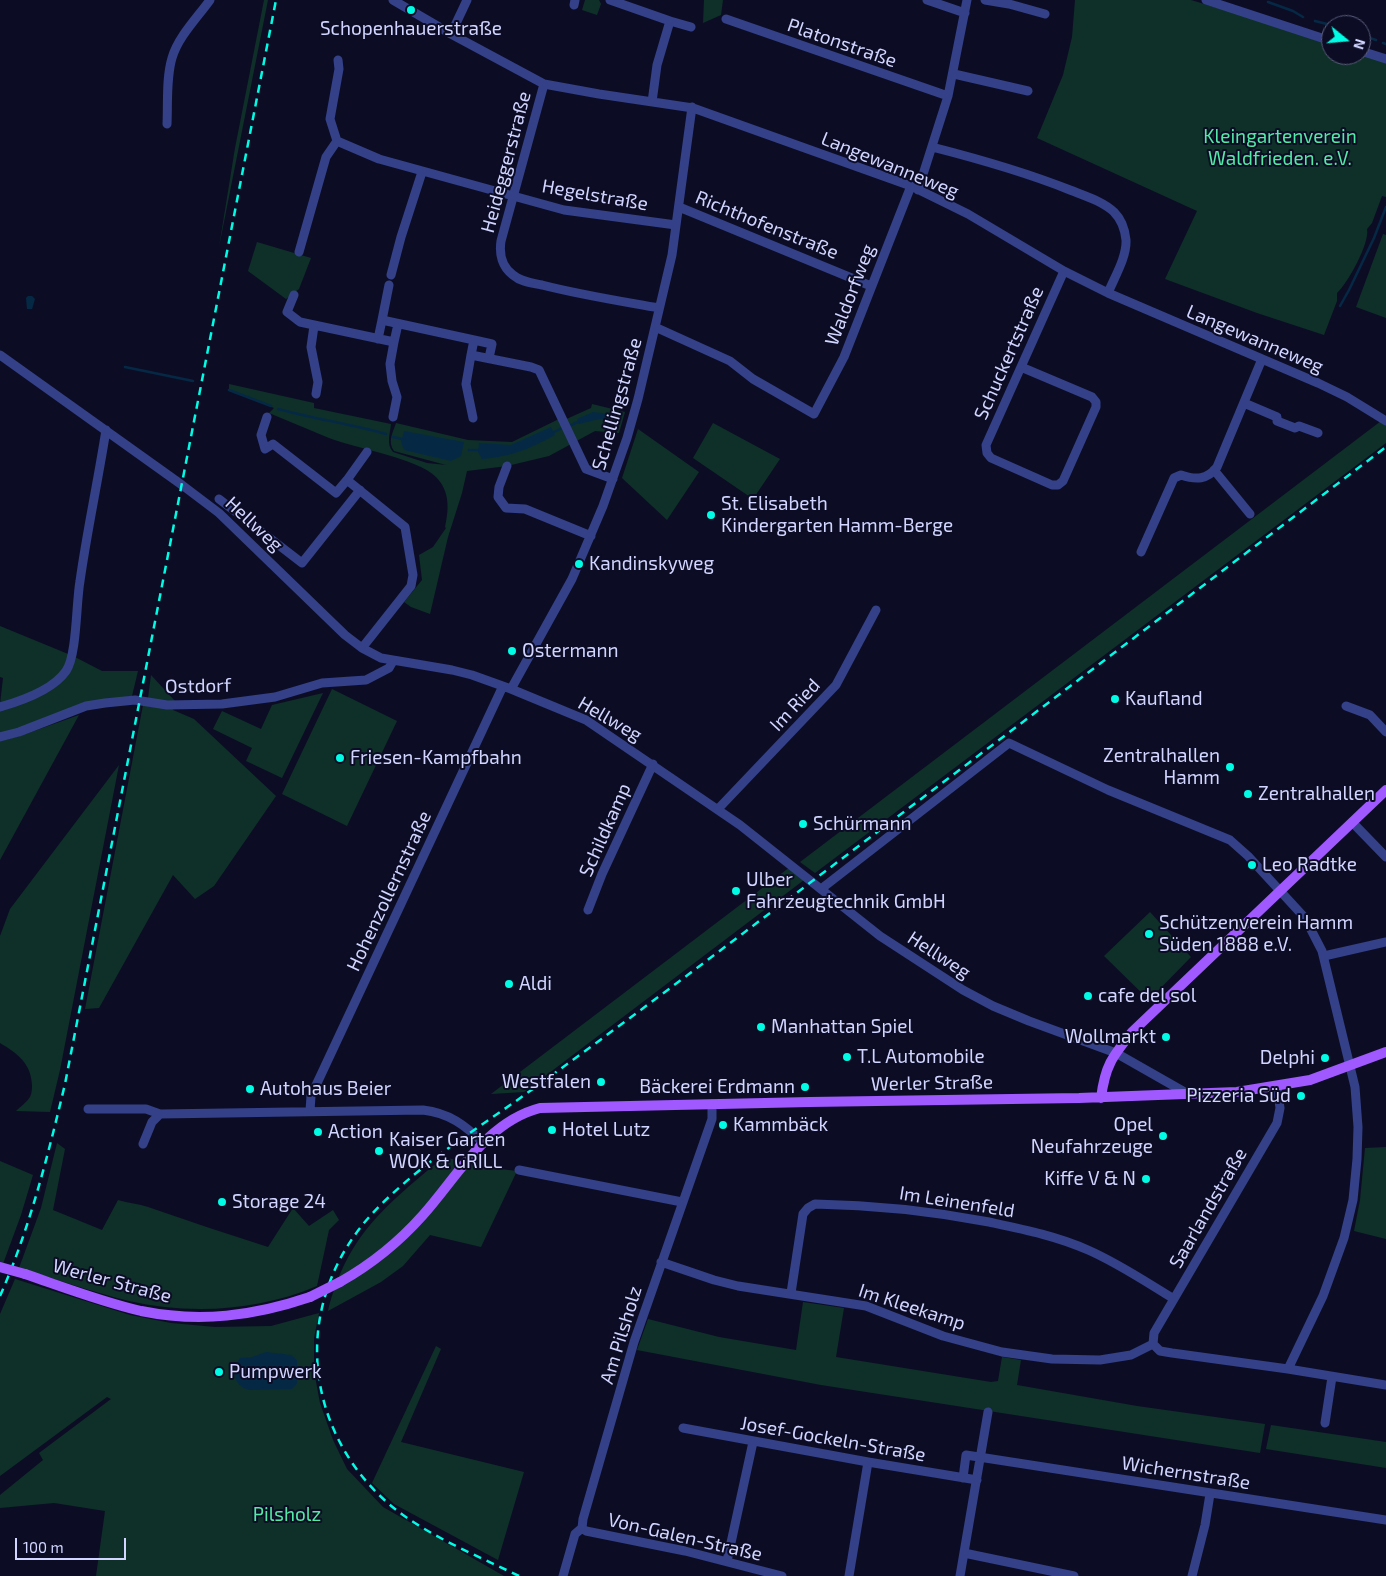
<!DOCTYPE html>
<meta charset="utf-8">
<style>
body{margin:0}
#map{position:relative;width:1386px;height:1576px;overflow:hidden;background:#0c0d25;font-family:"Exo 2",sans-serif}
canvas{display:block}
.north{position:absolute;left:1321px;top:15px;width:50px;height:50px;box-sizing:border-box;background:#0c0d25;border:1px solid #5b5d7c;border-radius:50%;rotate:107deg;font-size:14px;font-weight:700;line-height:20px;text-align:center;color:#d1d5ff}
.north::after{content:'';display:block;margin:auto;width:18px;height:22px;background:#00fce4;clip-path:polygon(50% 0,100% 100%,50% 72%,0 100%)}
.scale{position:absolute;left:15px;top:1538px;width:111px;height:22px;box-sizing:border-box;border:2px solid #d1d5ff;border-top:0;padding-left:6px;font-size:15px;line-height:18px;white-space:nowrap;color:#d1d5ff;-webkit-text-stroke:4px #0c0d25;paint-order:stroke}
</style>
<div id="map">
<canvas width="1386" height="1576"></canvas>
<div class="north">N</div>
<div class="scale">100 m</div>
</div>
<script>
const context = document.querySelector('canvas').getContext('2d');
context.lineJoin = 'round';
function paint(path, color) { context.fillStyle = color; context.fill(path, 'evenodd'); }
function strokePath(path, color, width, dash) { context.strokeStyle = color; context.lineWidth = width; context.lineCap = dash ? 'butt' : 'round'; context.setLineDash(dash || []); context.stroke(path); }
function label(font, color, halo, rows, align = 'center') {
  context.font = font + ' "Exo 2",sans-serif'; context.lineWidth = 4; context.setLineDash([]); context.textBaseline = 'middle'; context.strokeStyle = halo; context.fillStyle = color; for (const [text, x, y, turn = 0] of rows) {
    context.save(); context.translate(x, y); context.rotate((+turn || 0) * Math.PI / 180); context.textAlign = isNaN(turn) ? turn : align; if (halo) context.strokeText(text, 0, 0); context.fillText(text, 0, 0); context.restore();
  }
}
const green = new Path2D(`
 M264,0H268L219,247L235,148Z
 M585,0H599L601,4L597,15L582,10Z
 M704,0H723L721,15L703,23Z
 M1075,0H1191L1331,42V55H1361L1386,62V197L1382,196L1372,223L1367,229C1370,243 1348,283 1337,293V301L1324,335L1257,313L1165,279L1197,211L1037,138L1063,75L1072,37Z
 M1383,234L1386,235V318L1356,307Z
 M257,242L311,258L299,289L286,299L248,271Z
 M229,384L314,403V408L391,424C390,434 386,444 393,452L427,463L446,465L394,451C387,442 393,432 396,423L468,440L512,442L561,418L562,421L591,408L592,404L625,412L619,433L595,431L549,456L507,466L467,471L462,493L448,537L430,614L411,607L404,602L422,580L419,555L433,547L446,528L445,527C449,509 450,491 436,477C417,458 357,449 329,438C309,430 289,421 269,413L274,408L229,390Z
 M1381,421L1386,424V443L815,873L800,862Z
 M713,423L780,459L753,499L693,458Z
 M638,429L699,472L667,520L622,478Z
 M0,626L73,656L102,671H138L132,696L81,705L28,727L0,734V708C24,702 67,688 72,660L67,670L60,679L38,693L18,702L0,704L3,678L0,677Z
 M151,675L175,701L173,710L194,719L276,796L214,886L195,899L173,875L99,1008L85,1009L143,705L148,698Z
 M332,689L397,721L347,826L282,794Z
 M323,693L282,778L246,761L252,748L213,729L222,711L261,729L272,705Z
 M79,715L0,860V741L20,736Z
 M119,765L60,1070L50,1112L16,1111C20,1107 27,1102 30,1097C32,1093 32,1088 32,1085C31,1063 17,1053 0,1043V936L10,909Z
 M790,867L804,880L524,1092L491,1094Z
 M1150,912L1191,957L1149,1000L1104,956Z
 M57,1143L65,1149L53,1210L102,1230L118,1200C128,1203 139,1204 148,1207C188,1221 228,1234 268,1247L293,1208L309,1226L333,1210L339,1220L329,1230L317,1286C258,1311 191,1315 129,1301C92,1292 56,1279 19,1268L41,1208Z
 M1386,1147V1239L1354,1231L1360,1200L1365,1148Z
 M444,1157L483,1167L517,1171L481,1247L430,1235L403,1266L381,1282L328,1311C347,1235 386,1205 444,1157Z
 M0,1161L33,1175L21,1215L0,1272Z
 M15,1279L130,1315L171,1323L215,1327L271,1326L319,1313L314,1338V1371L320,1403L333,1440L347,1469L383,1507L504,1576H96L105,1511L54,1503L0,1508V1495L43,1460L39,1453L111,1399L107,1397L0,1476V1314Z
 M803,1302L844,1308L836,1357L991,1382L998,1381L1002,1357L1021,1360L1017,1385L1137,1406L1265,1424L1260,1453L821,1385L637,1350L648,1319L719,1337L796,1350Z
 M436,1346L441,1349L401,1442L524,1472L498,1560L394,1504L372,1483Z
 M1271,1425L1386,1442V1468L1266,1449Z`);
const water = new Path2D(`
 M28,296H32L35,299L32,309H27L26,298Z
 M593,412L611,414L610,418L595,420L579,424L577,419Z
 M551,427L555,435C527,450 513,456 482,459L478,452L479,443L511,445Z
 M404,431L464,442L461,456L451,461L404,450L401,442Z
 M266,1352L291,1355L297,1360V1384L292,1389L249,1390C233,1386 231,1370 240,1358L252,1357Z`);
const stream = new Path2D(`
 M1268,2L1293,11L1303,17
 M1315,21L1331,25
 M1361,35L1376,40
 M1383,43L1386,44
 M1340,306L1349,290L1374,238L1386,207
 M125,367L193,381
 M229,390L271,406
 M278,409C314,419 351,424 386,434
 M569,426L578,422
 M554,432L562,428
 M393,437L402,439
 M469,450H478`);
const minor = new Path2D(`
 M393,0L451,34L544,84L599,94L693,108L911,186L968,214L1064,271L1108,293L1318,383L1347,397L1386,421
 M610,0L670,21L657,65L652,102
 M927,0L965,13
 M985,0L1009,4L1045,14
 M1206,0L1331,41
 M574,5L575,0
 M726,19L948,96
 M670,21L691,27
 M451,34L467,0
 M1361,51L1386,59
 M954,74L1028,91
 M544,84L501,241C499,254 502,267 513,275C521,282 532,283 542,285C581,295 620,301 659,308
 M167,124C168,103 166,78 172,58C178,37 197,18 210,0
 M337,141L379,159L564,210L676,225
 M932,147C979,159 1025,172 1070,190C1085,196 1102,201 1114,212C1121,219 1125,230 1126,240C1127,257 1114,278 1108,293
 M918,190L948,96L967,0
 M679,207L871,286
 M299,252L326,157L337,141L330,119L339,69L338,60
 M391,275L401,237L422,172
 M389,285L382,320L474,340L471,355L531,367L539,370L586,469L613,479
 M294,295L287,312L300,322L394,342L398,324
 M314,326L311,347L318,382L316,394
 M655,327L730,361L753,379L814,414L844,357L911,186
 M378,339L382,320
 M474,340L492,344L489,358
 M0,355L182,485L219,513L345,635L362,648L381,658L452,670L472,675L511,689L586,720L740,825L880,936L963,990L993,1006L1029,1021L1116,1053L1188,1094
 M471,355L466,384L473,418
 M1021,367L1092,397L1096,402V407L1063,481L1058,485H1052L991,458L987,453L986,445L1064,271
 M1244,403L1277,417V421L1295,428L1299,426L1318,433
 M267,417L261,435L265,449L273,444L336,493L347,480L405,527L413,575L411,586L362,648
 M393,417L397,397L392,381L390,364L394,342
 M507,466L499,487L498,497L506,508L525,509L591,536
 M1214,470L1250,514
 M347,480L367,452
 M219,499L302,563L360,490
 M1141,552L1174,478L1181,475C1196,480 1207,480 1217,467L1262,359
 M511,689L572,579L603,506L627,438L638,399L672,255L692,107
 M1346,706L1370,715L1386,732
 M0,707C21,701 53,690 66,671C77,656 76,603 80,581C87,531 98,481 106,430
 M0,737L19,732L86,706L105,703L135,700L167,705L222,704L275,697L322,683L366,680L389,668L393,661
 M718,809L836,685L876,610
 M1352,822L1386,857
 M821,889L1009,743L1108,790L1230,840L1248,856L1305,918L1322,951L1355,1087L1358,1127L1357,1159L1353,1200L1344,1238L1323,1296L1288,1369L1172,1353L1160,1351L1153,1344
 M588,910L602,874L653,764
 M1324,956L1386,942
 M88,1109H146L160,1114L423,1110C449,1113 465,1125 483,1143
 M310,1111L311,1096L503,686
 M143,1144L152,1122L160,1114
 M519,1170L682,1202
 M661,1262L714,1280L738,1286L866,1306L943,1336L1002,1352L1052,1359L1100,1360L1131,1355L1153,1344
 M791,1293L803,1214L808,1208L815,1204C874,1205 931,1211 989,1222C1022,1229 1057,1236 1088,1250C1118,1263 1146,1282 1174,1299
 M1153,1344L1154,1333L1277,1123L1280,1108L1277,1086
 M1288,1369L1386,1385
 M1325,1423L1332,1377
 M683,1428L868,1462L977,1480
 M963,1478L966,1455L1386,1520
 M582,1528L586,1531L685,1551L782,1576
 M964,1553L1074,1576
 M727,1561L753,1442
 M563,1576L575,1534L582,1528L583,1519L634,1342L712,1119V1104
 M849,1576L868,1462
 M960,1576L988,1412
 M1192,1576L1205,1525L1210,1494`);
const major = new Path2D(`
 M1101,1098C1105,1066 1112,1057 1132,1032L1386,790
 M25,1274C63,1287 102,1302 141,1311C200,1323 254,1316 310,1297
 M340,1282C372,1264 399,1242 423,1215C458,1176 486,1122 540,1108L810,1102L1079,1098L1237,1092L1310,1080L1386,1052`);
const rail = new Path2D(`
 M0,1296C30,1228 48,1155 65,1084L276,0
 M519,1576C480,1557 438,1540 403,1515C332,1464 299,1373 327,1290C339,1253 361,1222 390,1196C428,1160 473,1131 516,1101C575,1059 634,1015 693,971C924,797 1155,622 1386,447`);
const majorBridge = new Path2D(`
 M0,1267L25,1274
 M310,1297L340,1282`);
const markers = [
 [411,10,5,"#00fce4"],
 [711,515,5,"#00fce4"],
 [579,564,5,"#00fce4"],
 [512,651,5,"#00fce4"],
 [1115,699,5,"#00fce4"],
 [340,758,5,"#00fce4"],
 [1230,767,5,"#00fce4"],
 [1248,794,5,"#00fce4"],
 [803,824,5,"#00fce4"],
 [1252,865,5,"#00fce4"],
 [736,891,5,"#00fce4"],
 [1149,934,5,"#00fce4"],
 [509,984,5,"#00fce4"],
 [1088,996,5,"#00fce4"],
 [761,1027,5,"#00fce4"],
 [1166,1037,5,"#00fce4"],
 [847,1057,5,"#00fce4"],
 [1325,1058,5,"#00fce4"],
 [601,1082,5,"#00fce4"],
 [805,1087,5,"#00fce4"],
 [250,1089,5,"#00fce4"],
 [1301,1096,5,"#00fce4"],
 [723,1125,5,"#00fce4"],
 [552,1130,5,"#00fce4"],
 [318,1132,5,"#00fce4"],
 [1163,1136,5,"#00fce4"],
 [379,1151,5,"#00fce4"],
 [1146,1179,5,"#00fce4"],
 [222,1202,5,"#00fce4"],
 [219,1372,5,"#00fce4"]
];
const poiNames = [
 ["Schopenhauerstraße",411,29,"center"],
 ["St. Elisabeth",721,504],
 ["Kindergarten Hamm-Berge",721,526],
 ["Kandinskyweg",589,564],
 ["Ostermann",522,651],
 ["Kaufland",1125,699],
 ["Zentralhallen",1220,756,"right"],
 ["Hamm",1220,778,"right"],
 ["Friesen-Kampfbahn",350,758],
 ["Zentralhallen",1258,794],
 ["Schürmann",813,824],
 ["Leo Radtke",1262,865],
 ["Ulber",746,880],
 ["Fahrzeugtechnik GmbH",746,902],
 ["Schützenverein Hamm",1159,923],
 ["Süden 1888 e.V.",1159,945],
 ["Aldi",519,984],
 ["cafe del sol",1098,996],
 ["Manhattan Spiel",771,1027],
 ["Wollmarkt",1156,1037,"right"],
 ["T.L Automobile",857,1057],
 ["Delphi",1315,1058,"right"],
 ["Westfalen",591,1082,"right"],
 ["Bäckerei Erdmann",795,1087,"right"],
 ["Autohaus Beier",260,1089],
 ["Pizzeria Süd",1291,1096,"right"],
 ["Kammbäck",733,1125],
 ["Opel",1153,1125,"right"],
 ["Neufahrzeuge",1153,1147,"right"],
 ["Hotel Lutz",562,1130],
 ["Action",328,1132],
 ["Kaiser Garten",389,1140],
 ["WOK & GRILL",389,1162],
 ["Kiffe V & N",1136,1179,"right"],
 ["Storage 24",232,1202],
 ["Pumpwerk",229,1372]
];
const streetNames = [
 ["Platonstraße",842,43,19],
 ["Heideggerstraße",506,162,-75],
 ["Langewanneweg",890,165,22],
 ["Hegelstraße",595,195,10],
 ["Richthofenstraße",767,225,22],
 ["Waldorfweg",850,295,-69],
 ["Langewanneweg",1255,339,23],
 ["Schuckertstraße",1009,353,-66],
 ["Schellingstraße",617,404,-74],
 ["Hellweg",254,524,43],
 ["Ostdorf",198,686,-1],
 ["Im Ried",795,705,-47],
 ["Hellweg",610,719,30],
 ["Schildkamp",605,830,-66],
 ["Hohenzollernstraße",389,891,-65],
 ["Hellweg",939,955,33],
 ["Werler Straße",932,1083,-1],
 ["Im Leinenfeld",957,1202,9],
 ["Saarlandstraße",1208,1208,-60],
 ["Werler Straße",112,1281,15],
 ["Im Kleekamp",912,1307,18],
 ["Am Pilsholz",621,1335,-73],
 ["Josef-Gockeln-Straße",833,1439,10],
 ["Wichernstraße",1186,1473,9],
 ["Von-Galen-Straße",685,1537,13]
];
const parkNames = [
 ["Kleingartenverein",1280,137],
 ["Waldfrieden. e.V.",1280,159],
 ["Pilsholz",287,1515]
];
paint(green, '#0f3028');
paint(water, '#052945');
strokePath(stream, '#052945', 2.5);
strokePath(minor, '#344188', 9);
strokePath(major, '#a058ff', 10);
strokePath(rail, '#00fce4', 2.5, [8, 6]);
strokePath(majorBridge, '#a058ff', 10);
for (const [x, y, r, color] of markers) { const dot = new Path2D(); dot.arc(x, y, r, 0, 2 * Math.PI); context.fillStyle = color; context.fill(dot); strokePath(dot, '#0c0d25', 2); }
label('19px', '#d1d5ff', '#0c0d25', poiNames, 'left');
label('19px', '#d1d5ff', '#0c0d25', streetNames);
label('19px', '#53e9a6', '#0c0d25', parkNames);
</script>
